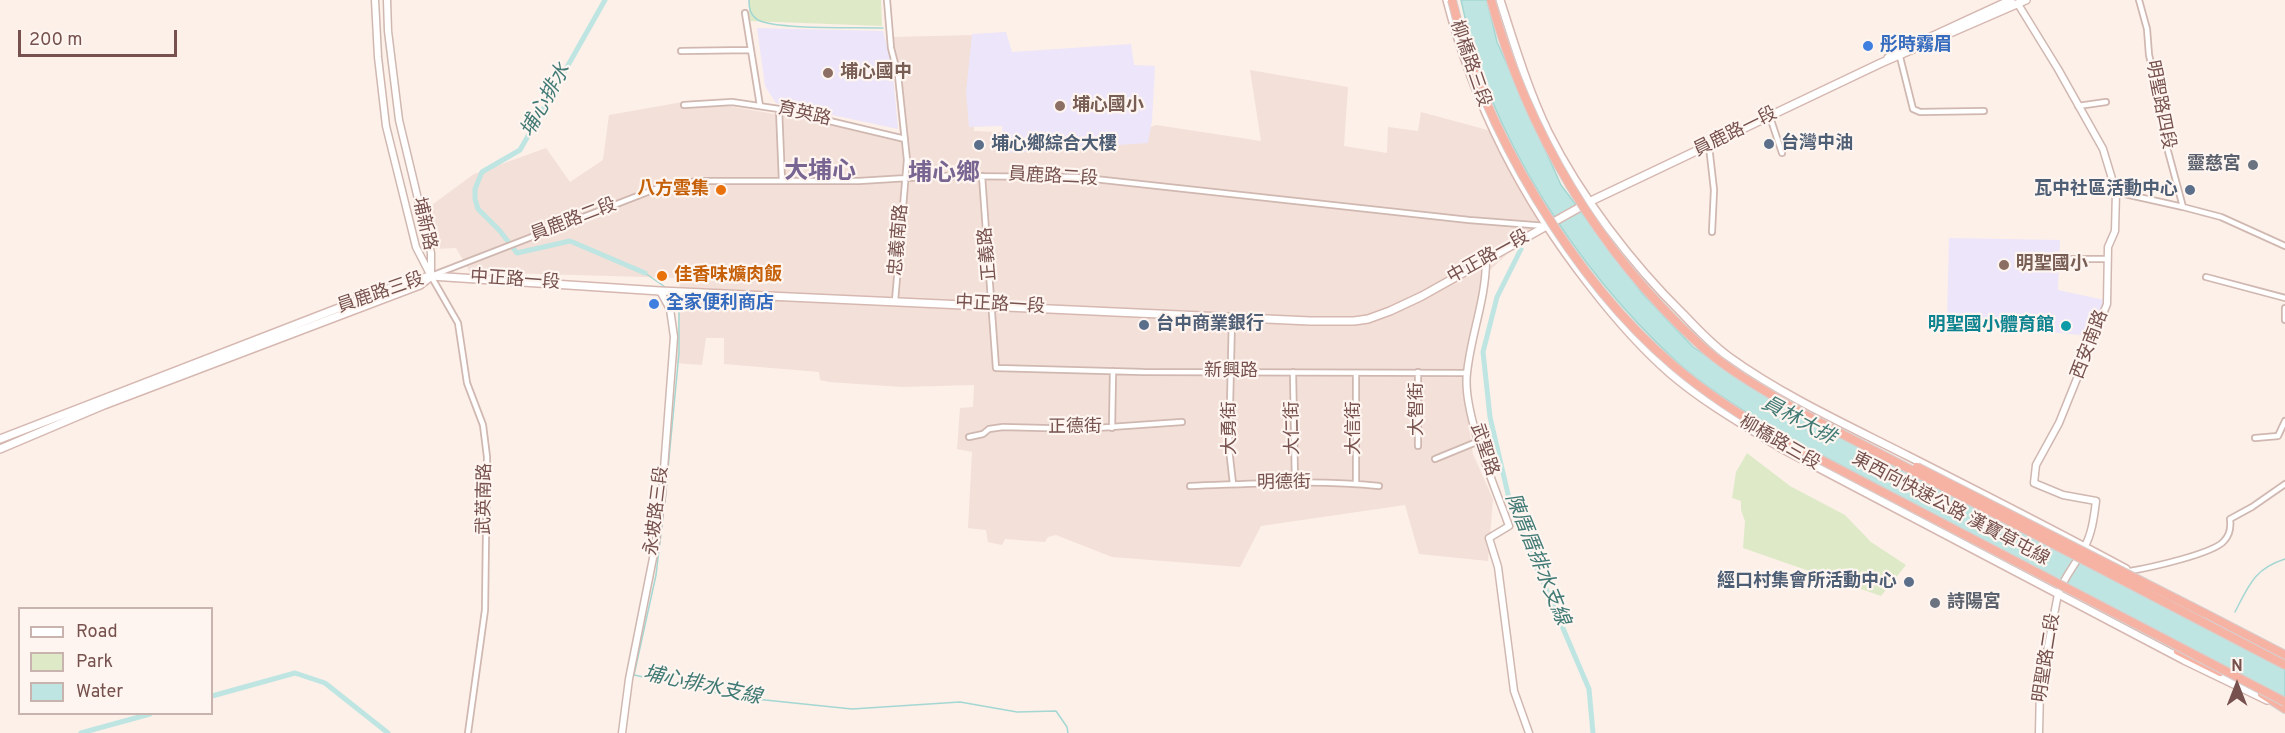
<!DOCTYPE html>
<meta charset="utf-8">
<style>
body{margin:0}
#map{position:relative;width:2285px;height:733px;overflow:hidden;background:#fcf0e9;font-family:Overpass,sans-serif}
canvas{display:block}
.legend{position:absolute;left:18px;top:607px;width:195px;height:108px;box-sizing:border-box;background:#fef5f0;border:2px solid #c8b3af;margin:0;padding:8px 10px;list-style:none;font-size:18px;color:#76514d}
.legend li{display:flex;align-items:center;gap:12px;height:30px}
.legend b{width:30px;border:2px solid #c8b3af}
.north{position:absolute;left:2207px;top:655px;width:60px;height:60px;-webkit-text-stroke:4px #fef5f0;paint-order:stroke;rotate:0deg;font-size:16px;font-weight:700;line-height:24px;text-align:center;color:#76514d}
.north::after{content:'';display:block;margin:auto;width:21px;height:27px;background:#76514d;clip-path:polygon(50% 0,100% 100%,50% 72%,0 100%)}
.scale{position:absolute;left:18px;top:30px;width:159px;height:27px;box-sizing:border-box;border:3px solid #76514d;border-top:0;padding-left:8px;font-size:18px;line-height:21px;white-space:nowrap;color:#76514d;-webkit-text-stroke:4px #fef5f0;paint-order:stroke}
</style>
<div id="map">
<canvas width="2285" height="733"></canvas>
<ul class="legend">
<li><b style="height:8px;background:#fff"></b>Road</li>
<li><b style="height:16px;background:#deeac7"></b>Park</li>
<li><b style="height:16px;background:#bee5e1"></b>Water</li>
</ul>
<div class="north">N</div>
<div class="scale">200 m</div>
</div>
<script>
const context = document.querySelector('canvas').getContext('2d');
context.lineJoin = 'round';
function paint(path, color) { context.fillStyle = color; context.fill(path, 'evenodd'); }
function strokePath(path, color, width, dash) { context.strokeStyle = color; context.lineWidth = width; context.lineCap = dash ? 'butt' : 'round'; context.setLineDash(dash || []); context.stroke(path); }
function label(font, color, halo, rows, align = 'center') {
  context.font = font + ' Overpass,"Noto Sans TC",sans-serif'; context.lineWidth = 4.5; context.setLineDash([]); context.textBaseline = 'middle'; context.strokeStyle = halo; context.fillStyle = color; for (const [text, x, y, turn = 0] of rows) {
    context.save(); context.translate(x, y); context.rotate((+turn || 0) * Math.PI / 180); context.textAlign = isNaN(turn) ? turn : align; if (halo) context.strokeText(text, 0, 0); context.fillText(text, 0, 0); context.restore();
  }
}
const residential = new Path2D(`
 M976,35L974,131L1125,138L1156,125L1261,141L1250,70L1348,87L1344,146L1387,153L1388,127L1418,131L1421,112L1495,132L1543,220L1484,276L1462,380L1473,454L1493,499L1488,561L1419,554L1405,505L1261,526L1240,567L1112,557L1056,535L1048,537L1045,542L1005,539L1002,545L988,542L986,530L968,528L972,452L957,449L960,408L973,407L974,385L902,387L829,382L820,380L819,372L724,364V338H706L702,365L676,363L680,278L470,272L456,248L434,249L421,213L474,174L546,148L570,182L603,160L609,115L694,100L900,136L891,37Z`);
const education = new Path2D(`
 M757,28L883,31L892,64L898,129L776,103L765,86Z
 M1006,32L1012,52L1131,44L1134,65L1155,66L1152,121L1148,143L1005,153L1002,126L969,127L966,92L972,34Z
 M1949,238L2060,240L2058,290L2104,300L2091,336L1947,322Z`);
const green = new Path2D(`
 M749,0H881L882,26L749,21Z
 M1747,453L1790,486L1845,515L1871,542L1906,565L1881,596L1743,548L1745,521L1741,510V501L1732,498L1736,472Z`);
const water = new Path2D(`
 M1461,0H1487L1497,42L1561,185L1642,293L1693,347L1769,398L2285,668V699L1774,430C1741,409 1706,388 1677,362C1577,270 1488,134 1461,0Z`);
const stream = new Path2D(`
 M749,0C749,8 750,15 758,20C778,30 856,27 883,28
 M645,273L665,287
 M677,295L679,297V353L665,500L656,575L634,675L736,697L852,709L960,702L1017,712L1056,711L1067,727L1068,733
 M2235,612C2249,585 2254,569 2285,559`);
const canal = new Path2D(`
 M605,0L520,150L482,172L475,189V199L478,209L500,231L517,253L570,241L645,273
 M1521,249L1497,297L1483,352L1490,417L1511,507L1589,689L1593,733
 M212,696L295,673L325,683L388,733
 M81,733L150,714`);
const minor = new Path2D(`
 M887,0L891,48L898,75L907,160L895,301
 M2139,0L2147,29L2149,55L2161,102L2165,140L2183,207L2221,217L2285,246
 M745,13L760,106
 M681,51L750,50
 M1900,57L1913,109L1920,112L1984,111
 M684,105L732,102L779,109L905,139
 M2078,106L2106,102
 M779,109L782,181
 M1770,117L1782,153
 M1709,146L1714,190L1712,232
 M982,176L996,368L1143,372L1466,373
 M2116,192L2183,207
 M2064,259H2108
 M2206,277L2285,298
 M2285,308V320
 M1232,317L1229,449L1233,484
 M1293,372L1295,483
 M1418,372V446
 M1356,373V484
 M1112,428L1113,371
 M969,437L983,434L989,429L1003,427L1082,429L1182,422
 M2255,438L2278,436L2285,421
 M1435,459L1479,441
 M1190,486C1252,484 1317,479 1379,486
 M2130,571C2148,568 2213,554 2224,541C2230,535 2231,527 2230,519L2252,507L2285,484
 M468,733L485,610L487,457L483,425L467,383L458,323L431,276L658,188L671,184L700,181H859L940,176L1076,177L1469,220L1546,226`);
const tertiary = new Path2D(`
 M375,0L378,57L386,126L416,247L431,276
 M387,0L388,31L399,120L431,253V272
 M2018,4L2058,69L2103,149L2116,192L2115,231L2108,247L2107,304L2059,423L2036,465L2034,483L2063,495L2096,501C2094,517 2092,534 2084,548C2076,564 2064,577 2058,594L2040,688L2039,733
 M1486,260C1486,299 1471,334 1467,373C1462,412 1495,487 1509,526L1489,538L1498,567L1514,691L1529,733
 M622,733L629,679L655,548L662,495L674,337L670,309L660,291`);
const secondary = new Path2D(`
 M1447,0C1474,105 1524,202 1591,287C1615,318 1641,348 1671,374C1705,403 1744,425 1781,448L2184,660L2267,700
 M1500,0C1514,44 1528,90 1548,132C1580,196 1632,264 1683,314C1697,329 1712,345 1729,357C1785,397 1847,425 1908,456C1981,493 2054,530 2126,569
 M1888,58L1894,54L2011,0
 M0,439L406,282L431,276L660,291L1310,321H1354L1368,319L1390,311L1422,296L1591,201L1881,63L2026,0
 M0,449L104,405L420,285L429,278`);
const trunk = new Path2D(`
 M2204,613L2285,655
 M2178,651L2220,672
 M2262,694L2285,709`);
const trunkBridge = new Path2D(`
 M1452,0C1482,128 1574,281 1674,366C1708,395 1744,418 1783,440L2285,702
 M1491,0C1527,131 1598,251 1698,343C1728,371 1766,391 1800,412L2285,665
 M1917,467L2204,613`);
const markers = [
 [1868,46,6,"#3f7fe0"],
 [828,73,6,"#8d6e63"],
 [1060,106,6,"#8d6e63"],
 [1769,144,6,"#5c6f8a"],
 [979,145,6,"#5c6f8a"],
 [2253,165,6,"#6b7280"],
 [721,190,6,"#e8710a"],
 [2190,190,6,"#5c6f8a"],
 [2004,265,6,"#8d6e63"],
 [662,276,6,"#e8710a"],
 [654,304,6,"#3f7fe0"],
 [1144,325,6,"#5c6f8a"],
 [2066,326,6,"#0f9aa8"],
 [1909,582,6,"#5c6f8a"],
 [1935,603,6,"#6b7280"]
];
const shopNames = [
 ["彤時霧眉",1880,46],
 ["全家便利商店",666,304]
];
const streetNames = [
 ["柳橋路三段",1469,64,71],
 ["明聖路四段",2159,105,79],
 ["育英路",804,115,13],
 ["員鹿路一段",1736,133,-26],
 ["員鹿路二段",1053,178,3],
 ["員鹿路二段",574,221,-21],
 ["埔新路",423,224,77],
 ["忠義南路",900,240,-85],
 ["正義路",989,254,-95],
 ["中正路一段",1489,258,-29],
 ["中正路一段",515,281,4],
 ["員鹿路三段",381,294,-19],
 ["中正路一段",1000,306,3],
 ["西安南路",2091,345,-69],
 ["新興路",1231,372],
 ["大智街",1418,409,-90],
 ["正德街",1075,428],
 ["大勇街",1231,428,-90],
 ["大仁街",1294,428,-91],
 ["大信街",1355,428,-90],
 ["柳橋路三段",1779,444,30],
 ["武聖路",1483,450,72],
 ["明德街",1284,484,-1],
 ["武英南路",486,499,-89],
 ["東西向快速公路 漢寶草屯線",1950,510,28],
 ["永坡路三段",658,511,-83],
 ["明聖路二段",2048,658,-81]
];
const educationNames = [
 ["埔心國中",840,73],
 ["埔心國小",1072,106],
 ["明聖國小",2016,265]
];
const serviceNames = [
 ["台灣中油",1781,144],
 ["埔心鄉綜合大樓",991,145],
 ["瓦中社區活動中心",2178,190,"right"],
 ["台中商業銀行",1156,325],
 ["經口村集會所活動中心",1897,582,"right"]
];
const worshipNames = [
 ["靈慈宮",2241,165],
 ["詩陽宮",1947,603,"left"]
];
const foodNames = [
 ["八方雲集",709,190],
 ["佳香味爌肉飯",674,276,"left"]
];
const cultureNames = [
 ["明聖國小體育館",2054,326]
];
const waterNames = [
 ["埔心排水",547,101,-61],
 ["員林大排",1798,422,28],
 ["陳厝厝排水支線",1536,560,68],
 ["埔心排水支線",702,687,12]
];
const districtNames = [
 ["大埔心",820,173],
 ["埔心鄉",944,175]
];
paint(residential, '#f3e0d8');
paint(education, '#ede5f9');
paint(green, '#deeac7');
paint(water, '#bee5e1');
strokePath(water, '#a4d7d2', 1.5);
strokePath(stream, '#a4d7d2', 1.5);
strokePath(canal, '#bee5e1', 5);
strokePath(minor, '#d0b8b1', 8);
strokePath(tertiary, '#d0b8b1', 9);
strokePath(secondary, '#d6b8b1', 10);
strokePath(trunk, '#d9cecd', 10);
strokePath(minor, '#fff', 4.5);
strokePath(tertiary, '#fff', 6);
strokePath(secondary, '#fff', 7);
strokePath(trunk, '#f6b3a4', 8);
strokePath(trunkBridge, '#d9cecd', 10, []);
strokePath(trunkBridge, '#f6b3a4', 8);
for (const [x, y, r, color] of markers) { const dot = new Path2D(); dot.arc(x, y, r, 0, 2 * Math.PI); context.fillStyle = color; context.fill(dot); strokePath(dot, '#fef5f0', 2); }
label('bold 18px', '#366cbe', '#fef5f0', shopNames, 'left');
label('18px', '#76514d', '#fef5f0', streetNames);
label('bold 18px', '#785e54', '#fef5f0', educationNames, 'left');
label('bold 18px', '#4e5e75', '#fef5f0', serviceNames, 'left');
label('bold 18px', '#5b616d', '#fef5f0', worshipNames, 'right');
label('bold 18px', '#c56008', '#fef5f0', foodNames, 'right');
label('bold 18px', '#0d838f', '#fef5f0', cultureNames, 'right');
label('italic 20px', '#417a75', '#fef5f0', waterNames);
label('bold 24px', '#786592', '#fef5f0', districtNames);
</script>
